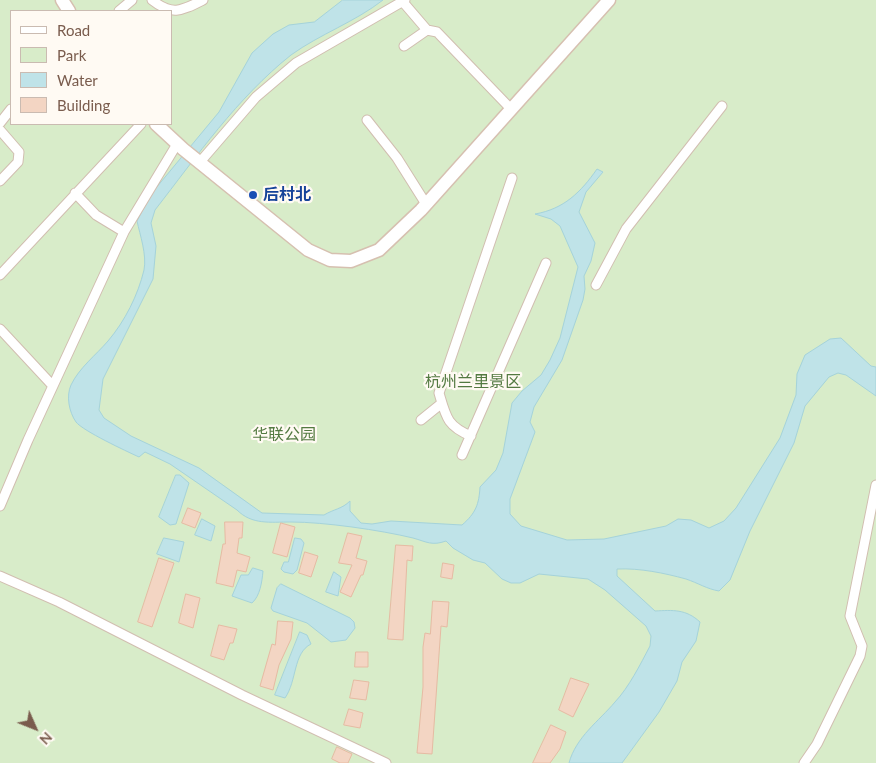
<!DOCTYPE html>
<meta charset="utf-8">
<style>
body{margin:0}
#map{position:relative;width:876px;height:763px;overflow:hidden;background:#fdf6ec;font-family:Lato,sans-serif}
canvas{display:block}
.legend{position:absolute;left:10px;top:10px;width:162px;height:115px;box-sizing:border-box;background:#fffaf3;border:1px solid #cabbb1;margin:0;padding:6px 9px;list-style:none;font-size:15px;color:#7a5c4d}
.legend li{display:flex;align-items:center;gap:10px;height:25px}
.legend b{width:25px;border:1px solid #cabbb1}
.north{position:absolute;left:10px;top:703px;width:50px;height:50px;-webkit-text-stroke:4px #fffaf3;paint-order:stroke;rotate:134deg;font-size:14px;font-weight:700;line-height:20px;text-align:center;color:#7a5c4d}
.north::after{content:'';display:block;margin:auto;width:18px;height:22px;background:#7a5c4d;clip-path:polygon(50% 0,100% 100%,50% 72%,0 100%)}
</style>
<div id="map">
<canvas width="876" height="763"></canvas>
<ul class="legend">
<li><b style="height:6px;background:#fff"></b>Road</li>
<li><b style="height:14px;background:#d8ecc9"></b>Park</li>
<li><b style="height:14px;background:#bfe3e8"></b>Water</li>
<li><b style="height:14px;background:#f3d5c3"></b>Building</li>
</ul>
<div class="north">N</div>
</div>
<script>
const context = document.querySelector('canvas').getContext('2d');
context.lineJoin = 'round';
function paint(path, color) { context.fillStyle = color; context.fill(path, 'evenodd'); }
function strokePath(path, color, width, dash) { context.strokeStyle = color; context.lineWidth = width; context.lineCap = dash ? 'butt' : 'round'; context.setLineDash(dash || []); context.stroke(path); }
function label(font, color, halo, rows, align = 'center') {
  context.font = font + ' Lato,"Noto Sans SC",sans-serif'; context.lineWidth = 4.5; context.setLineDash([]); context.textBaseline = 'middle'; context.strokeStyle = halo; context.fillStyle = color; for (const [text, x, y, turn = 0] of rows) {
    context.save(); context.translate(x, y); context.rotate((+turn || 0) * Math.PI / 180); context.textAlign = isNaN(turn) ? turn : align; if (halo) context.strokeText(text, 0, 0); context.fillText(text, 0, 0); context.restore();
  }
}
const green = new Path2D(`
 M0,0H876V763H0ZM11,11H171V124H11Z`);
const water = new Path2D(`
 M343,0H383C355,22 320,34 291,55C237,98 197,156 155,210L151,223L156,246L153,279L103,379L99,410L104,418L131,436L199,468L262,513L324,515C334,509 342,509 350,501V511L361,523L372,524L391,521L462,525C476,513 479,504 480,487L496,470L503,453L512,403L522,391L541,375L550,360L560,338L578,267L560,226L551,219L535,214C564,209 581,192 597,169L603,172L586,192L579,212L595,243L591,261L584,276L585,289L583,300L562,360L534,407L530,422L535,432L510,499V514L521,526L567,540L604,539L666,526L678,519L691,520L709,528L724,521L736,508L780,438L796,395L797,374L805,355L830,339L841,338L871,366L876,367V396L846,375L838,373L829,377L805,406L794,443L750,531L730,580L719,591C707,589 698,583 686,579C664,573 640,568 617,569V576L655,611C673,610 686,609 700,622L696,641L682,662L677,681L659,712L622,763H569C576,737 599,721 615,702C629,687 640,665 650,646L651,636L646,626L605,590L588,579L539,574L520,583H511L502,579L485,563L473,560L453,548L446,541C432,546 427,542 413,538C380,530 324,522 291,522C270,522 252,525 237,510L170,464L145,452L139,457C126,451 83,431 76,422C69,412 66,396 71,385C79,368 96,355 108,341C125,321 138,295 144,270C147,255 140,235 137,221L151,194L219,112L252,53L273,34L289,25L314,22Z
 M176,475H180L189,483L176,524L170,525L159,517Z
 M202,519L215,526L211,541L195,535Z
 M164,538L184,542L179,562L157,554Z
 M295,538L301,539L304,543L297,570L293,574L284,572L281,569L284,562H288Z
 M253,568L263,571C262,582 260,596 252,603L232,596L241,575H248Z
 M334,572L341,577L338,596L326,592Z
 M281,584L350,618L354,622L355,628L346,640L331,642L307,623L273,611L271,608L277,588Z
 M300,632L307,635L311,644C293,653 297,681 285,698L275,695Z`);
const building = new Path2D(`
 M188,508L201,513L195,528L182,523Z
 M225,522H243L242,538H239L237,553L250,557L246,572L237,570L233,587L216,583L223,544H225Z
 M281,523L295,527L287,557L273,553Z
 M348,533L362,536L356,558L367,561L363,575H361L351,597L340,592L352,565L339,563Z
 M396,545L413,546L412,561L407,560L403,640L388,639Z
 M305,552L318,556L311,577L299,573Z
 M159,558L174,563L152,627L138,622Z
 M443,563L454,565L452,579L441,577Z
 M186,594L200,598L193,628L179,623Z
 M433,601L449,602L447,627L441,626L432,754L417,753L423,687V647L425,633L430,634Z
 M278,621L293,622L291,639L279,665L273,690L260,686L272,644L275,645Z
 M219,625L237,629L233,643H230L224,660L211,656Z
 M356,652H368V667H355Z
 M571,678L589,684L573,717L559,710Z
 M354,680L369,682L366,700L350,698Z
 M349,709L363,713L360,728L344,725Z
 M551,725L566,732L560,749L550,763H533Z
 M337,747L352,754L348,763H340L332,759Z`);
const street = new Path2D(`
 M152,0C172,16 181,11 203,0
 M403,2L427,30L437,32L511,109
 M119,11L132,0
 M404,46L427,30
 M367,120L397,158L426,204
 M0,123L11,109
 M0,130L19,152L18,162L0,181
 M200,162L256,97L296,63L405,0
 M75,193L96,215L124,232
 M0,275L141,124
 M596,285L626,229L722,106
 M0,329L53,386
 M421,420L442,403
 M471,436C447,426 446,417 439,393L512,178
 M462,455L546,263
 M0,506L28,440L124,232L177,144
 M0,576L59,602L242,695L386,763
 M804,763L817,744L860,656L862,646L850,616L876,485`);
const secondary = new Path2D(`
 M62,0L69,11
 M156,124L183,149L308,250L330,260L351,261L379,250L421,210L609,0`);
const markers = [
 [253,195,5,"#1a4fb4"]
];
const transitNames = [
 ["后村北",263,195]
];
const parkNames = [
 ["杭州兰里景区",473,382],
 ["华联公园",284,435]
];
paint(green, '#d8ecc9');
paint(water, '#bfe3e8');
strokePath(water, '#a5d3da', 1);
paint(building, '#f3d5c3');
strokePath(building, '#e6bba3', 1);
strokePath(street, '#d1beb0', 11);
strokePath(secondary, '#d6c0b0', 15);
strokePath(street, '#fff', 9);
strokePath(secondary, '#fff', 12);
for (const [x, y, r, color] of markers) { const dot = new Path2D(); dot.arc(x, y, r, 0, 2 * Math.PI); context.fillStyle = color; context.fill(dot); strokePath(dot, '#fffaf3', 2); }
label('bold 16px', '#164399', '#fffaf3', transitNames, 'left');
label('16px', '#537a41', '#fffaf3', parkNames);
</script>
